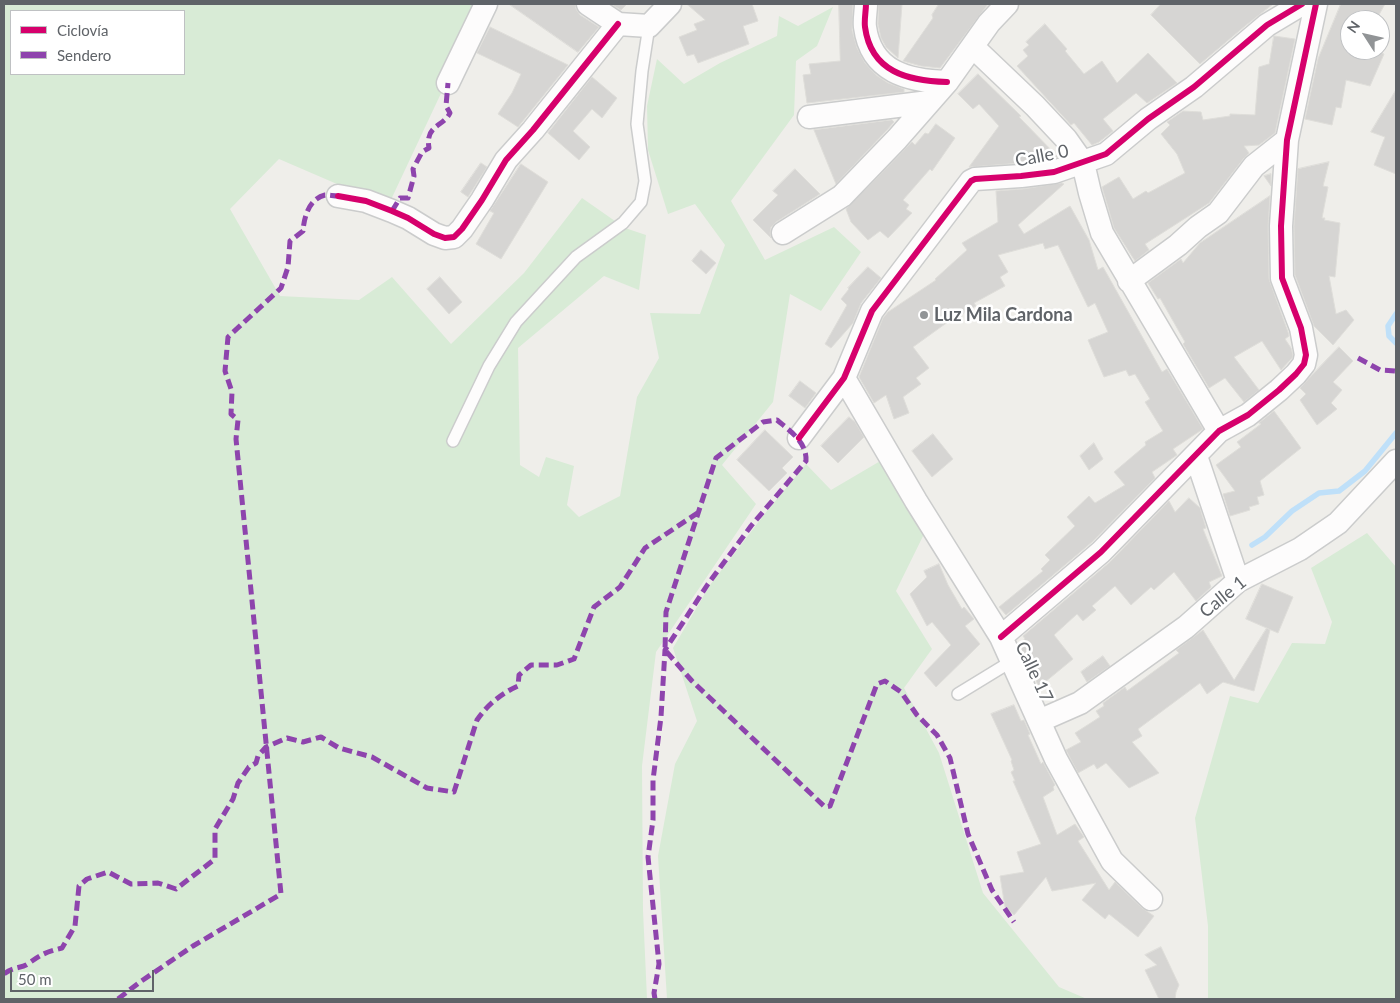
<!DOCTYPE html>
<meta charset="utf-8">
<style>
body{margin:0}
#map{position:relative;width:1400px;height:1003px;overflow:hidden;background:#efeeea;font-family:Lato,sans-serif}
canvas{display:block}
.frame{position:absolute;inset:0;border:5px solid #5f6368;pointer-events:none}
.legend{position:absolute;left:10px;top:10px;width:175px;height:65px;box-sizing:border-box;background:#fff;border:1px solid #bfc1c3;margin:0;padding:6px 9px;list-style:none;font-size:15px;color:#5f6368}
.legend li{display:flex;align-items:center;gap:10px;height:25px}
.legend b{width:25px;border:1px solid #bfc1c3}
.north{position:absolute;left:1340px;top:10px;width:50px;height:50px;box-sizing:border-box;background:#fff;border:1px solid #bfc1c3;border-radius:50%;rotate:305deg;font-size:14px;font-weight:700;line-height:20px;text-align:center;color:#5f6368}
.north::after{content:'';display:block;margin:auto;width:18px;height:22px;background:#919496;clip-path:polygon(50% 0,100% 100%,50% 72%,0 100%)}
.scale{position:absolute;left:10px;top:970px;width:144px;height:22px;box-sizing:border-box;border:2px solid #5f6368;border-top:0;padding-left:6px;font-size:15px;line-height:18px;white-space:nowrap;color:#5f6368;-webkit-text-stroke:4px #fff;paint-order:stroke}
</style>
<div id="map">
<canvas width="1400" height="1003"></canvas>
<div class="frame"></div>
<ul class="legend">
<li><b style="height:6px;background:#d6006c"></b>Ciclovía</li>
<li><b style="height:6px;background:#8e44ad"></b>Sendero</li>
</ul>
<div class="north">N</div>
<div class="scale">50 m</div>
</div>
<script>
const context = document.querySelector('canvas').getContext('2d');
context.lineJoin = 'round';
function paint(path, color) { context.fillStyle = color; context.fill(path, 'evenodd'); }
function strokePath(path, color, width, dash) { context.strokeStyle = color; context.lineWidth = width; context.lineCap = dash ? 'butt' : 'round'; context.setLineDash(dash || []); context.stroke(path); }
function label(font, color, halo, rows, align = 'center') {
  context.font = font + ' Lato,sans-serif'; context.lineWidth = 5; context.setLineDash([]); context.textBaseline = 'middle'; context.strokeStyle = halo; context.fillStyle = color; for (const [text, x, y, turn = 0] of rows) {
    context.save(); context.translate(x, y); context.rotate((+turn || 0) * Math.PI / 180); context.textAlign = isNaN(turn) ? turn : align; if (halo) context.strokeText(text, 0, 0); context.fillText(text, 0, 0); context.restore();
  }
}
const green = new Path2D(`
 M4,4H483L388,206L279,159L230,209L280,296L359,300L392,277L451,344L524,273L582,198L625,228L646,235L639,290L604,276L518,348L520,465L539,477L546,457L574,466L567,505L579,517L620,496L637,397L659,358L650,313L700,314L725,245L695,204L668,214L648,150L647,106L657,59L684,84L720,63L777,36L779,16L798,26L833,7L817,46L796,61L794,115L731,201L765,260L834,227L861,252L821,311L790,294L773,402L722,465L756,504L656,652L642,766L643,910L647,999H4ZM11,11H184V74H11Z
 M882,460L926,530L896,591L932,649L904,688L939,753L983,893L1059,987L1087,999H667L658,856L675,764L697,721L673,648L710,585L767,511L806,464L831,490Z
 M1367,533L1396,567V999H1208V926L1195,818L1230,696L1258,703L1292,643L1325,644L1332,622L1311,568Z`);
const stream = new Path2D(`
 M1396,314L1388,326L1389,336L1396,343
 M1252,545L1265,537L1292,511L1319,493L1339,491L1365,471L1396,433`);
const building = new Path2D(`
 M509,4H575L576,9L580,15L599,27L578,52Z
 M611,4H627L621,10Z
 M687,4H752L758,21L743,26L749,44L698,63L694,54L687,56L679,37L697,30L694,24L705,20Z
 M839,4H853L852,30L857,48L865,63L876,75L888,83L904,89V92L807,103L803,75L811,74L809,64L840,61Z
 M879,4H902L898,58L886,47L881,38L878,24Z
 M939,4H988L940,68L921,66L903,61L933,18L932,15Z
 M1161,4H1273L1245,26L1200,64L1151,15Z
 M1341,4H1385L1376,20H1350V50H1373L1384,54L1370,86L1346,80L1341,108L1336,107L1332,125L1305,119L1318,59Z
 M1045,24L1067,49L1065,51L1084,74L1102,61L1117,83L1148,53L1177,83L1147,103L1136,93L1103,119L1113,131L1099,142L1092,145L1074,123L1071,125L1017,66L1028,56L1023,50L1029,45L1026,42Z
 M490,27L568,65L518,127L498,114L512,93L521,74L477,53Z
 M1274,36L1295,39L1275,133L1259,145L1244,146L1249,153L1244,158L1209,203L1145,244L1149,250L1135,261L1114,228L1102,187L1119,177L1133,199L1146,191L1148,193L1185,173L1177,154L1161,134L1170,125L1167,122L1183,111L1201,112L1203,120L1230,116V114L1255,115L1259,67L1269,64Z
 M978,74L1021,116L1019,117L1058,157L1051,159L1020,163L969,167L999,126L979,104L973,109L958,94Z
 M592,77L617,98L602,118L592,109L573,131L590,147L579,160L548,133Z
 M1396,90V174L1374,165L1385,137L1371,132Z
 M892,120L894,122L887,130L836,184L814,130Z
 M936,124L955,138L932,171L930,169L903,200L909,205L906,209L912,213L888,238L880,231L868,240L851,222L846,209L912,142L915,145L925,133L928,134Z
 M1329,162L1323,186L1328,187L1322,218H1325L1324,220L1340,223L1335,277L1329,276L1336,314L1346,310L1354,320L1333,345L1314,326L1295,275L1294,226L1298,169Z
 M481,163L487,167L468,197L461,192Z
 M521,164L548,182L501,259L476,244L494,213L490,211Z
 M795,169L820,194L776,222L771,227L770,233L771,238L753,220L778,195L773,191Z
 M1271,174V186L1264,176Z
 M1062,183L1064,184L1018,225L1024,234L1070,206L1089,240L1098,270L1103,267L1162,372L1167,369L1203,429L1173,449L1177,455L1152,472L1155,478L1092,542L1006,615L999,607L1043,571L1041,569L1050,560L1045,555L1075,526L1067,517L1089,496L1095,503L1125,485L1114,472L1146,445L1145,442L1163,431L1145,402L1150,399L1135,374L1129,376L1126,370L1104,377L1088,340L1108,332L1095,303L1088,307L1058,245L1045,249L1043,243L998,255L1008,272L1000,277L1005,286L974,303L976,306L945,324L913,347L929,368L916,378L921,384L903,397L909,413L894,419L886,395L874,403L859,377L883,318L888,312L936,280L935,279L967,250L962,243L998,222L996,191L1023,189Z
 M1270,196L1268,226L1269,279L1288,332L1289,336L1285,339L1291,348L1293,355L1292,358L1281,370L1262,341L1234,357L1259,390L1244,402L1225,378L1209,388L1183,344L1185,342L1160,298L1158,299L1148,283L1181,259L1183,263L1200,243Z
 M701,250L716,263L706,274L692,261Z
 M868,267L881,278L861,303L853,323L831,348L825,344L847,305L841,299L849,289L848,288Z
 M440,277L462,302L449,314L427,289Z
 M1339,347L1353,361L1333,382L1342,390L1331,403L1337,409L1317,425L1300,400L1306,394L1300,388Z
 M800,381L816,393L805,408L789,396Z
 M1274,411L1301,448L1260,481L1264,495L1257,497L1259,504L1249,507L1250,510L1230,516L1223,494L1235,491L1216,465L1241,447L1237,442L1261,424L1259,423Z
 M849,417L855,422L864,437L838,463L821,446Z
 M765,430L793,457L782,468L787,473L769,491L737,460Z
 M933,434L953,459L932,477L912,451Z
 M1094,443L1103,459L1089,470L1080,456Z
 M1189,498L1200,508L1206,528L1203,529L1222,576L1209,582L1211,587L1196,601L1174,572L1154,590L1151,587L1131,605L1115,586L1092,606L1096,610L1083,621L1077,614L1054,635L1073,659L1039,687L1019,644L1025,639L1023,636L1110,562L1169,501L1175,512Z
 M939,564L948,585L962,609L964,607L974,619L965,626L980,644L936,687L924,673L951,645L932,622L927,626L910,594L927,577L924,571Z
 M1262,584L1293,597L1278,633L1246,619Z
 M1267,628L1270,630L1254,691L1223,682L1207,694L1200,683L1138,729L1142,736L1132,742L1159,773L1129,788L1106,763L1097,769L1094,764L1078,773L1066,750L1081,742L1075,733L1100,717L1096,711L1104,706L1103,703L1125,687L1127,691L1179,653L1176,650L1203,630L1234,680Z
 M1103,656L1110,666L1087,682L1081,672Z
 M1014,705L1021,721L1024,720L1030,734L1028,735L1041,764L1043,762L1055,785L1053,787L1054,790L1043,797L1057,835L1075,824L1084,837L1078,841L1109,890L1115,882L1142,908L1154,916L1138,937L1109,914L1105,919L1082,900L1096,883L1052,891L1046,877L1014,915L1005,907L1000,876L1024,872L1017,852L1041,844L1013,781H1015L1011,772L1014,770L1011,761L1012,760L991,714Z
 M1161,947L1179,985L1176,992L1175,999H1159L1145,970L1157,965L1145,955Z`);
const service = new Path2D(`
 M453,441L489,366L516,322L576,257L623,223L641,202L645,181L637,124L642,71L649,26
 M958,694L1012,661`);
const minor = new Path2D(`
 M588,4L618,24L649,26L670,4
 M866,4C866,11 864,20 865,27C871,72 908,81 947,82
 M973,47L1035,106L1066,139L1083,163L1090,193L1102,233L1219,431
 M448,83L486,4
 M809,117L929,102
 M338,196L366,201L392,211L408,218L434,234L445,238L454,237L462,229L482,200L506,160L533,130L618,24
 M783,233L842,196L897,139L947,82L989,23L1007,4
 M1129,281L1178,245L1198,227L1218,213L1254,166L1287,140
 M844,378L916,501L1001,637L1056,759L1112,861L1151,899
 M799,438L844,378L872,311L971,181L975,179L1021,176L1054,172L1106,154L1148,119L1194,87L1267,25L1302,4
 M1196,456L1238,581
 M1001,637L1101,552L1219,431L1248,415L1279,390L1296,374L1304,364L1306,355L1301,328L1282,278L1281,226L1287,140L1316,4
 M1039,721L1080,703L1186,627L1238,581L1300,549L1338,523L1396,461`);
const quiet = new Path2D(`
 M392,211L400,198H408L414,176L413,169L422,152L429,148C425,125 443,127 450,113L446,106L448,83
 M1358,358L1380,370L1396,371
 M4,974C13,966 22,969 29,963C42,954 46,952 62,948L75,926L79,886L87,879L108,872L131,884L158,883L176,889L215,859V829L233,799L238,783L249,767L256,763L258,756L266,747L287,738L303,742L321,737L339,748L372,757L427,788L454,792L477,720C487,705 502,693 518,686L519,675L531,665H557L574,659L594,607L620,587L645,548L699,512
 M118,999L140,982L193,946L281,894L236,439L238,420L231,414L232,392L225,371L228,337L281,288L288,267L290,241L303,231C304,217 309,199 325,195C329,195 334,196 338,196
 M655,999L654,993L659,964L648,857L653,820V780L661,717L665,650L708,584L751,526L806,461C807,442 790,431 777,420L763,422L716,458L666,612L665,650L692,681L825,807L830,806L877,684L885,681L901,692L917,715L937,735L950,758L968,834L992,890L1014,922`);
const cycleway = new Path2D(`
 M866,4C866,11 864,20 865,27C871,72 908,81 947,82
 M338,196L366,201L392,211L408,218L434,234L445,238L454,237L462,229L482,200L506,160L533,130L618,24
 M799,438L844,378L872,311L971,181L975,179L1021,176L1054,172L1106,154L1148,119L1194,87L1267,25L1302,4
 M1001,637L1101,552L1219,431L1248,415L1279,390L1296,374L1304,364L1306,355L1301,328L1282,278L1281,226L1287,140L1316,4`);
const markers = [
 [924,315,5,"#919496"]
];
const streetNames = [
 ["Calle 0",1042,156,-11],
 ["Calle 1",1223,597,-39],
 ["Calle 17",1034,672,65]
];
const poiNames = [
 ["Luz Mila Cardona",934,315]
];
paint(green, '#d8ebd6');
strokePath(stream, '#bfe0f9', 5.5);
paint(building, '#d6d5d3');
strokePath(building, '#deddd9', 1);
strokePath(service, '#cbcccc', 14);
strokePath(minor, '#cbcccc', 25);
strokePath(service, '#fdfcfc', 11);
strokePath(minor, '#fdfcfc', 22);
strokePath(quiet, '#8e44ad', 5, [10, 5]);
strokePath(cycleway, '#d6006c', 6);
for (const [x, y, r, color] of markers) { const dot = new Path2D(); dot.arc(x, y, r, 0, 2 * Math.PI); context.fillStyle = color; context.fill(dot); strokePath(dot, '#fff', 2); }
label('18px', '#5f6368', '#fff', streetNames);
label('bold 18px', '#5f6368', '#fff', poiNames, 'left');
</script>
